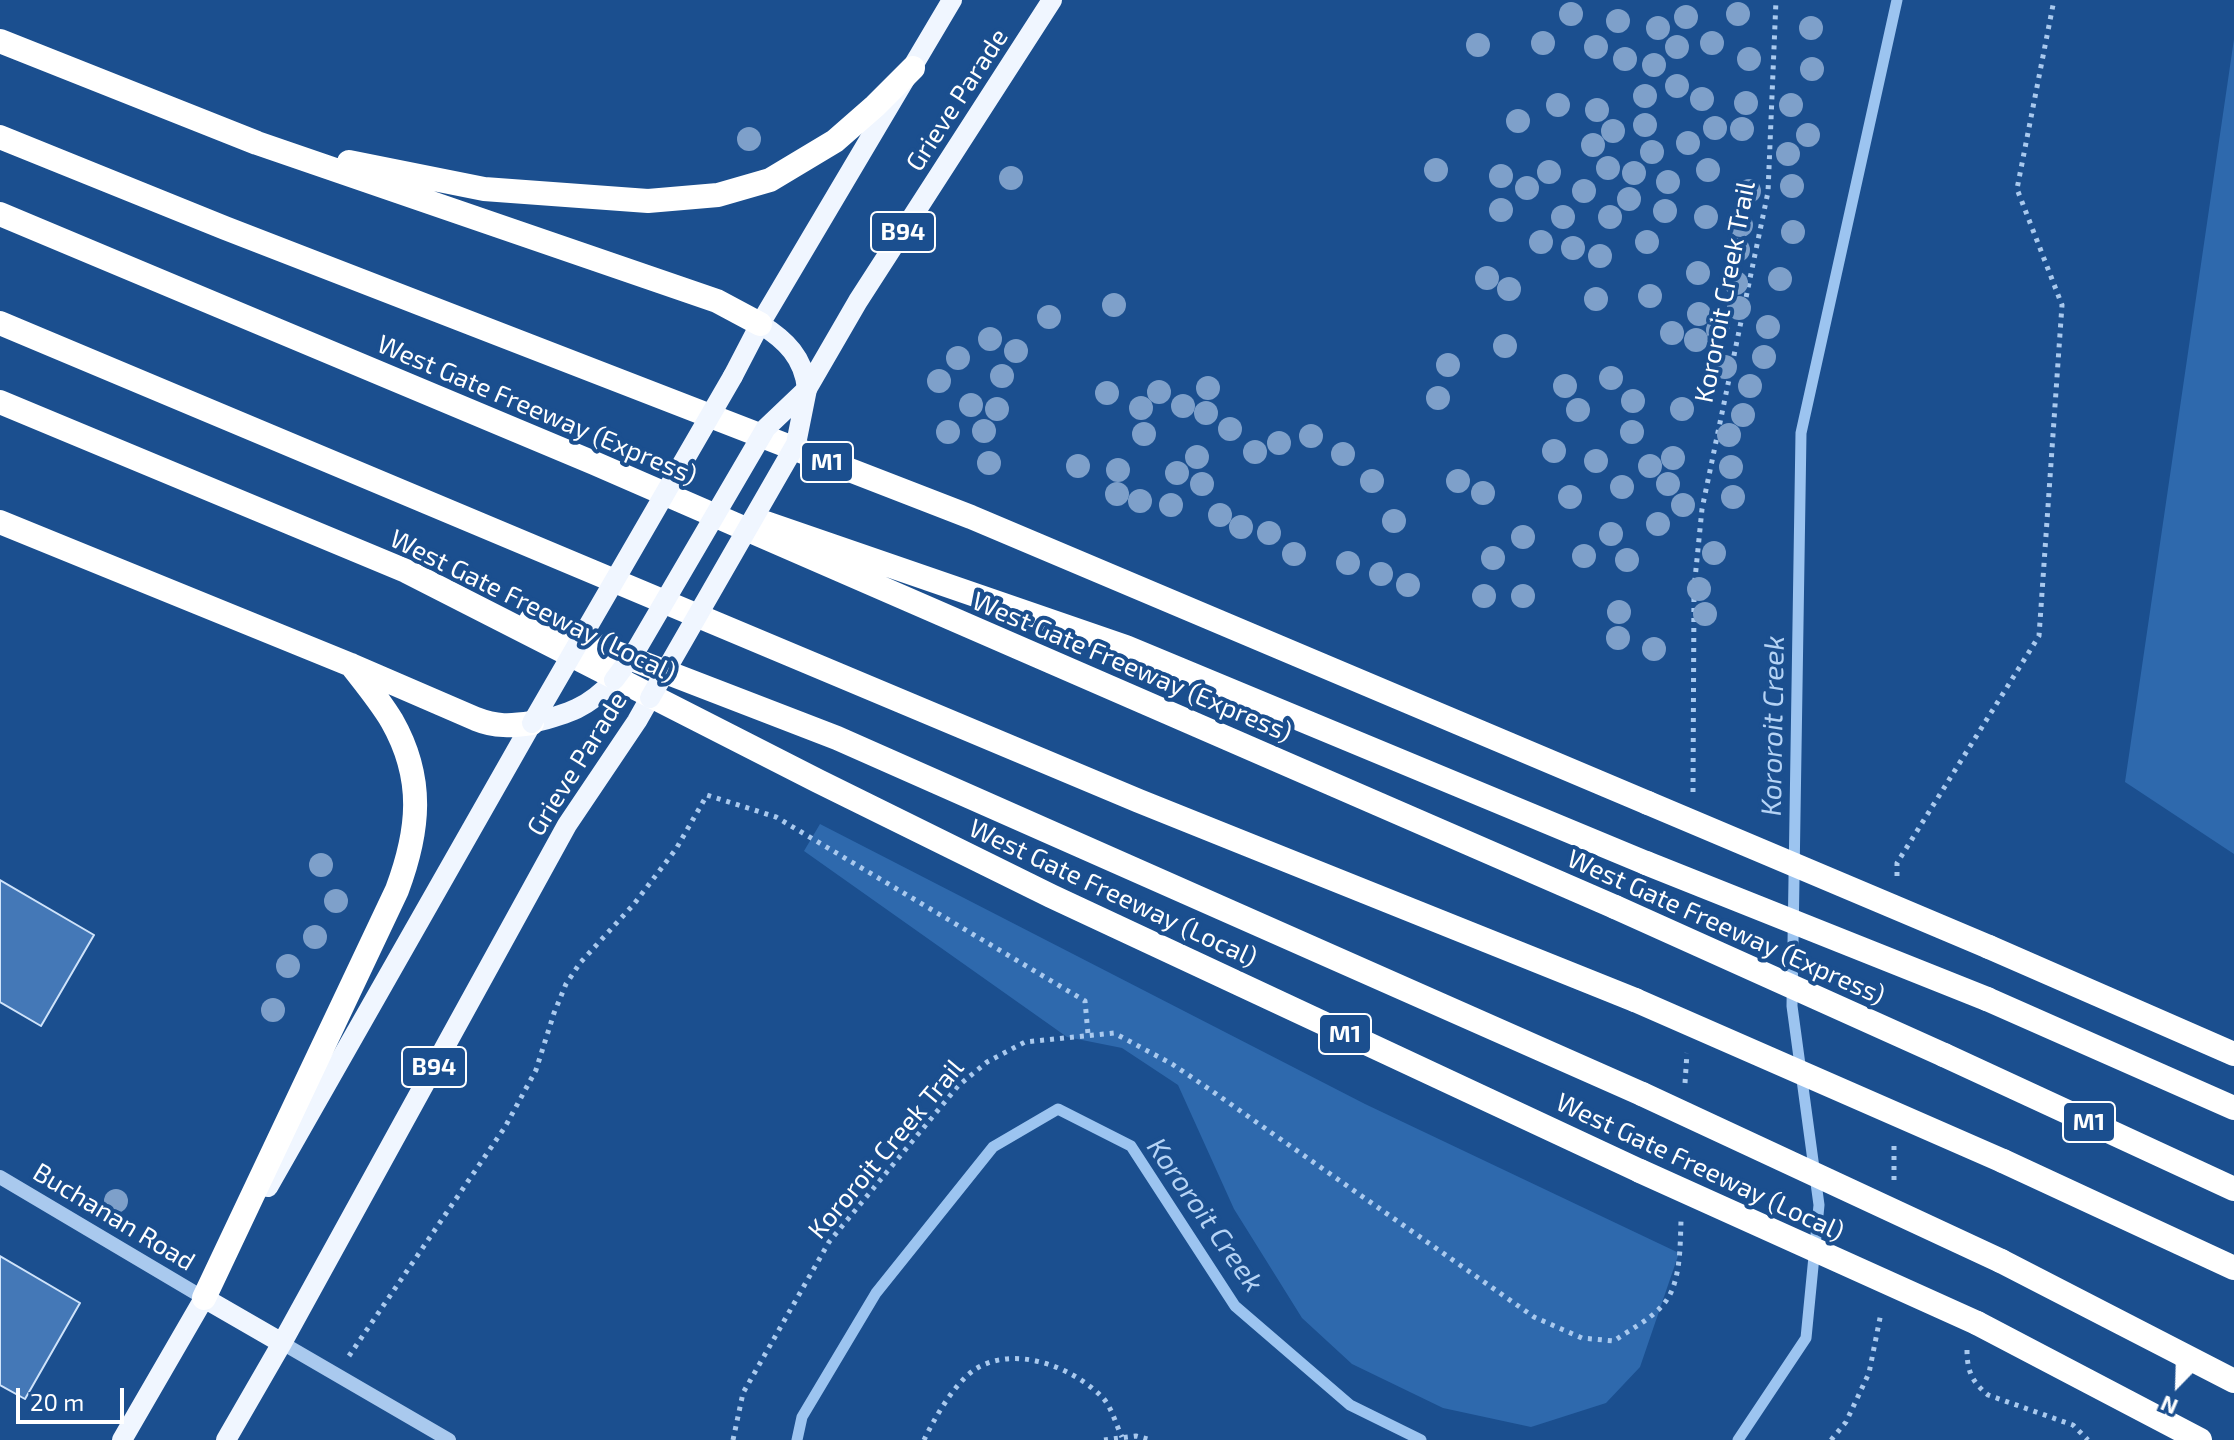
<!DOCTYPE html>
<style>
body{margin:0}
#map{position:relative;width:2234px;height:1440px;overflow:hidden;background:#1b4f8f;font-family:"Exo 2",sans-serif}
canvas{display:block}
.north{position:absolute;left:2138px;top:1344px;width:80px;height:80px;-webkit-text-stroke:6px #1b4f8f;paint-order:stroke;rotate:203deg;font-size:22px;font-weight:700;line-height:32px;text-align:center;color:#fff}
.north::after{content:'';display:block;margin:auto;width:28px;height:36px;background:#fff;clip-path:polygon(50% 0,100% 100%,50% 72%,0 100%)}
.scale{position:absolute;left:16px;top:1388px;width:108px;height:36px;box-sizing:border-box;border:4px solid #fff;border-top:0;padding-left:10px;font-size:24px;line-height:28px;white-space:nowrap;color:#fff;-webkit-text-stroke:6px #1b4f8f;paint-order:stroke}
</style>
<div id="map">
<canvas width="2234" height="1440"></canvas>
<div class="north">N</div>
<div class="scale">20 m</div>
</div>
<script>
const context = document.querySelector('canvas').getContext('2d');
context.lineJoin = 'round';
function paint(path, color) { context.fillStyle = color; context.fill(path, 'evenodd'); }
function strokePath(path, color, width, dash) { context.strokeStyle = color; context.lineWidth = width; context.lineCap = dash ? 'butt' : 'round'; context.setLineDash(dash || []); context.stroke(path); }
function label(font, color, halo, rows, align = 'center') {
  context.font = font + ' "Exo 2",sans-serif'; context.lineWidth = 8; context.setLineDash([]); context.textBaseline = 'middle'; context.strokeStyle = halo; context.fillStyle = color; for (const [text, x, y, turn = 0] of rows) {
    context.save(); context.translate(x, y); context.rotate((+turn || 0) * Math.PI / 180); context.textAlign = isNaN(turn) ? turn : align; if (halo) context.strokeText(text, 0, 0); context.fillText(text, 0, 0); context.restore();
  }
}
const green = new Path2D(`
 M2234,39V854L2125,782Z
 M820,824L1365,1104L1679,1253L1640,1367L1606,1403L1531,1427L1443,1408L1352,1364L1302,1318L1234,1209L1178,1085L1122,1048L1067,1037L804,851Z`);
const stream = new Path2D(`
 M797,1440L802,1417L876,1293L993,1147L1058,1109L1131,1146L1235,1306L1350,1405L1421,1440
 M1738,1440L1806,1338L1819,1205L1792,1006L1801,433L1897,0`);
const building = new Path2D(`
 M0,880L94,935L41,1026L0,1002Z
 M0,1256L80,1303L25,1399L0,1385Z`);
const path = new Path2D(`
 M1693,792L1694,589L1702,509L1768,192L1776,0
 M1897,876V863L2039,636L2062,305L2017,189L2054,0
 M1685,1083L1687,1053
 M1894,1180V1146
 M1967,1350C1967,1371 1972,1382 1988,1395L2073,1425L2088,1440
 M349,1356L505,1127L536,1070L554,1013L566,984L580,963L634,904L676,849L707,795L776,817L1085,1001L1088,1034
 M733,1440L743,1393L829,1242L958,1086L987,1062L1025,1042L1114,1033L1172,1064L1212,1091L1534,1317L1582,1338L1614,1341C1629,1330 1648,1321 1661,1307C1681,1287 1680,1248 1681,1221
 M924,1440C934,1419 954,1384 974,1370C1013,1344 1072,1366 1103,1398C1112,1408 1116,1425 1122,1437
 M1104,1440L1136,1436L1152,1440
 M1831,1440L1846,1422L1869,1373L1881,1313`);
const minor = new Path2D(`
 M0,1177L204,1298
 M282,1343L449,1440`);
const major = new Path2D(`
 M760,324C786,340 804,358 807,389
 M733,376L760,324L952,0
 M807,389L858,301L1052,0
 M268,1187L532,723C568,714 588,708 614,680
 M204,1298L282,1343
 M122,1440L210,1288
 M226,1440L282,1343L567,825L637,721L650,698`);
const highway = new Path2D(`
 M0,41L257,143L717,301L760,324
 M0,137L225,228L971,517L1648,803
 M349,162L484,189L648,201L718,195L770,180L835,141L875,106L913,68
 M0,214L594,463L1615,907
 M0,323L1139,801L1635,1000
 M0,402L406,571L818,781L1051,896L1640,1171
 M0,522L351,665L476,719C496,727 511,726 532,723
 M766,523L1126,647L1646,863
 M531,620L837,738L1642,1094
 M1989,947L2234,1054
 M1987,999L2234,1108
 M1944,1055L2234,1189
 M2003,1161L2234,1268
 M2001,1261L2234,1381
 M204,1298L397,890C419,831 425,779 392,721C380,701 365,683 351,665
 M1977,1323L2200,1440`);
const majorBridge = new Path2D(`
 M614,680L635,652L766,428L807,389
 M650,698L796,444L807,389
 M532,723L733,376`);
const highwayBridge = new Path2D(`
 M1648,803L1989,947
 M1646,863L1987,999
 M1615,907L1944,1055
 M1635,1000L2003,1161
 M1642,1094L2001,1261
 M1640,1171L1977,1323`);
const trees = [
 [1571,14],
 [1738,14],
 [1686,17],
 [1618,21],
 [1658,28],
 [1811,28],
 [1543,43],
 [1712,43],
 [1478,45],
 [1596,47],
 [1677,47],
 [1625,59],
 [1749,59],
 [1654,65],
 [1812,69],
 [1677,86],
 [1645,96],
 [1702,99],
 [1746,103],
 [1558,105],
 [1791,105],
 [1597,110],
 [1518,121],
 [1645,125],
 [1715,128],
 [1742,129],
 [1613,131],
 [1808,135],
 [749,139],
 [1688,143],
 [1593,145],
 [1652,152],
 [1788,154],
 [1608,168],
 [1436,170],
 [1708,170],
 [1549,172],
 [1634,173],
 [1501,176],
 [1011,178],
 [1668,182],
 [1792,186],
 [1527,188],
 [1584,191],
 [1749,191],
 [1629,199],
 [1501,210],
 [1665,211],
 [1563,217],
 [1610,217],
 [1706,217],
 [1741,225],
 [1793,232],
 [1541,242],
 [1647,242],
 [1573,248],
 [1738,250],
 [1600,256],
 [1698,273],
 [1487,278],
 [1780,279],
 [1736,283],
 [1509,289],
 [1650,296],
 [1596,299],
 [1114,305],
 [1739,308],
 [1699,314],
 [1049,317],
 [1768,327],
 [1718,330],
 [1672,333],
 [990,339],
 [1696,340],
 [1505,346],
 [1016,351],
 [1764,357],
 [958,358],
 [1448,365],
 [1725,367],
 [1002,376],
 [1611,378],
 [939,381],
 [1565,386],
 [1750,386],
 [1208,388],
 [1159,392],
 [1107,393],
 [1438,398],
 [1633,401],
 [971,405],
 [1183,406],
 [1141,408],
 [997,409],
 [1682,409],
 [1578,410],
 [1206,413],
 [1743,415],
 [1230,429],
 [984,431],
 [948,432],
 [1632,432],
 [1144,434],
 [1729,435],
 [1311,436],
 [1279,443],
 [1554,451],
 [1255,452],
 [1343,454],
 [1197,457],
 [1673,458],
 [1596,461],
 [989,463],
 [1078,466],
 [1650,466],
 [1731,467],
 [1118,470],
 [1177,473],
 [1372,481],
 [1458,481],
 [1202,484],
 [1668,484],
 [1622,487],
 [1483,493],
 [1117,494],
 [1570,497],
 [1733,497],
 [1140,501],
 [1171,505],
 [1683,505],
 [1220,515],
 [1394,521],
 [1658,524],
 [1241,527],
 [1269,533],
 [1611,534],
 [1523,537],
 [1714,553],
 [1294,554],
 [1584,556],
 [1493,558],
 [1627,560],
 [1348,563],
 [1381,574],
 [1408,585],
 [1699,589],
 [1484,596],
 [1523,596],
 [1619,612],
 [1705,614],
 [1618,638],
 [1654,649],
 [321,865],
 [336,901],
 [315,937],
 [288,966],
 [273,1010],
 [116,1201]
];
const shields = [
 [903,232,64],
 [827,462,52],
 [1345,1034,52],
 [434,1067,64],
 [2089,1122,52]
];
const shieldNames = [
 ["B94",903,232],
 ["M1",827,462],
 ["M1",1345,1034],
 ["B94",434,1067],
 ["M1",2089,1122]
];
const streetNames = [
 ["Grieve Parade",957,100,-57],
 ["Kororoit Creek Trail",1725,292,-79],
 ["West Gate Freeway (Express)",537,410,23],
 ["West Gate Freeway (Local)",533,606,26],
 ["West Gate Freeway (Express)",1132,667,23],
 ["Grieve Parade",577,764,-58],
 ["West Gate Freeway (Local)",1113,893,25],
 ["West Gate Freeway (Express)",1726,927,24],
 ["Kororoit Creek Trail",886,1149,-50],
 ["West Gate Freeway (Local)",1700,1167,25],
 ["Buchanan Road",114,1217,31]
];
const waterNames = [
 ["Kororoit Creek",1773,726,-89],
 ["Kororoit Creek",1205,1215,55]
];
paint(green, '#2e69ad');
strokePath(stream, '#9cc4f0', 11);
paint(building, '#4478b7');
strokePath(building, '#cfe3fa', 2);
strokePath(path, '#a9c9ee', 5, [4, 6]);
strokePath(minor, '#a9c9ee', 14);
strokePath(major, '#f0f6ff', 20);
strokePath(highway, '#fff', 24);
strokePath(majorBridge, '#f0f6ff', 20);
strokePath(highwayBridge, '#fff', 24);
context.fillStyle = '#7ea0ca';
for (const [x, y] of trees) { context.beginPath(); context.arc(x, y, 12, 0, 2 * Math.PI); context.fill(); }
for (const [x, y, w] of shields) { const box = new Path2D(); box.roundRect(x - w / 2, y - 20, w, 40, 6); context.fillStyle = '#1b4f8f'; context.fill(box); strokePath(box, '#fff', 2); }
label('bold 24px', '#fff', null, shieldNames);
label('26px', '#fff', '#1b4f8f', streetNames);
label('italic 28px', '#b5d3f5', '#1b4f8f', waterNames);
</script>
